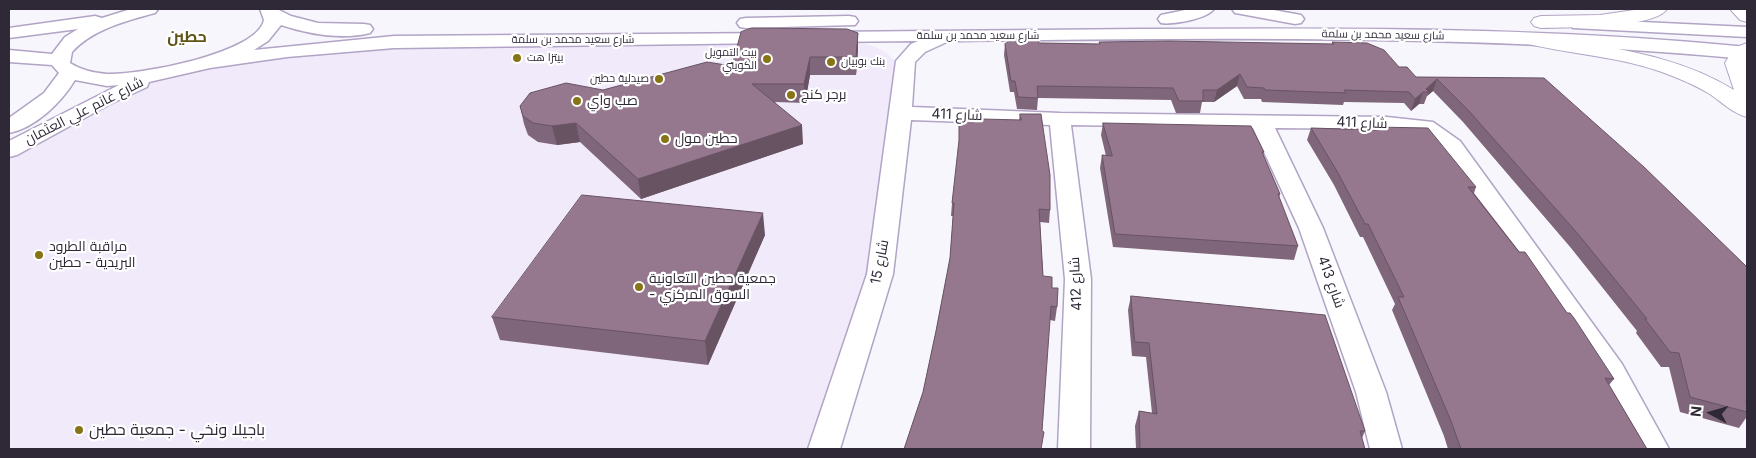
<!DOCTYPE html>
<meta charset="utf-8">
<style>
body{margin:0}
#map{position:relative;width:1756px;height:458px;overflow:hidden;background:#f8f6fd;font-family:Inter,sans-serif}
canvas{display:block}
.frame{position:absolute;inset:0;border:10px solid #2f2937;pointer-events:none}
.north{position:absolute;left:1686px;top:388px;width:50px;height:50px;-webkit-text-stroke:4px #fff;paint-order:stroke;rotate:276deg;font-size:14px;font-weight:700;line-height:20px;text-align:center;color:#2f2937}
.north::after{content:'';display:block;margin:auto;width:18px;height:22px;background:#2f2937;clip-path:polygon(50% 0,100% 100%,50% 72%,0 100%)}
</style>
<div id="map">
<canvas width="1756" height="458"></canvas>
<div class="frame"></div>
<div class="north">N</div>
</div>
<script>
const context = document.querySelector('canvas').getContext('2d');
context.lineJoin = 'round';
function paint(path, color) { context.fillStyle = color; context.fill(path, 'evenodd'); }
function strokePath(path, color, width, dash) { context.strokeStyle = color; context.lineWidth = width; context.lineCap = dash ? 'butt' : 'round'; context.setLineDash(dash || []); context.stroke(path); }
function label(font, color, halo, rows, align = 'center') {
  context.font = font + ' Inter,Cairo,sans-serif'; context.lineWidth = 4.5; context.setLineDash([]); context.textBaseline = 'middle'; context.strokeStyle = halo; context.fillStyle = color; for (const [text, x, y, turn = 0] of rows) {
    context.save(); context.translate(x, y); context.rotate((+turn || 0) * Math.PI / 180); context.textAlign = isNaN(turn) ? turn : align; if (halo) context.strokeText(text, 0, 0); context.fillText(text, 0, 0); context.restore();
  }
}
const built = new Path2D(`
 M857,42L873,46L886,52L894,60L896,68L858,347L825,449H9V157L147,84L252,60L397,45Z`);
const minor = new Path2D(`
 M131,9H158L155,13C126,21 93,29 72,52L70,63C81,70 94,73 107,74C138,75 257,54 264,20L260,9H277L291,16L318,23L364,24L370,25L373,29L370,33C342,40 308,34 281,25L268,41L254,50L394,36L774,33L780,34L783,38L780,42L774,43L394,48L287,57L210,68L149,82L147,87L110,104L17,155L9,157V141L119,85L107,86L75,80C61,103 35,128 9,133V118L44,93L59,73L52,65L9,62V50L52,54L65,37L78,29L9,38V28L95,16L102,18Z
 M1190,9H1214C1207,19 1172,25 1161,23L1158,19L1161,15Z
 M1232,9H1268L1301,15L1304,19L1301,23L1295,24L1241,14L1235,13Z
 M849,16L855,17L858,21L855,25L746,28L740,27L737,23L740,19L746,18Z
 M1579,19L1747,27V37L1573,28L1570,24L1573,20Z
 M1143,29C1345,28 1547,27 1747,47V59C1482,34 1215,38 949,41L925,52L915,62L912,107L1060,113L1387,117L1433,122L1460,141L1622,364L1669,449H1637L1598,375L1444,151L1419,133L1387,129L1275,128L1323,228L1386,392L1402,449H1370L1356,392L1299,228L1253,128L1071,125L1091,279L1090,449H1058L1065,279L1050,125L911,120L893,274L840,449H808L867,274L896,61L911,44L918,41L824,42L818,41L815,37L818,33L824,32Z`);
const major = new Path2D(`
 M1641,9H1667C1654,29 1565,27 1541,28L1534,26L1531,22L1534,18L1541,16L1600,15Z
 M1730,9H1747V22L1740,20Z
 M1531,33C1601,48 1671,51 1734,90L1725,63L1734,48L1747,43V117C1733,114 1721,101 1708,93C1693,84 1676,77 1659,71C1615,56 1569,54 1524,43L1521,39L1524,35Z`);
const wall = new Path2D(`
 M858,33V50L856,75H810L805,103L775,102L803,144L641,199L580,142L557,145L538,142L528,135L524,124L520,106L732,66Z
 M1099,42L1332,44V42L1399,67L1416,77L1544,78L1747,267V419L1746,418L1739,428L1680,412L1669,367H1661L1636,333L1637,331L1571,248L1463,122L1433,91L1427,96L1424,104H1419L1411,111L1404,103L1344,102L1343,105L1262,102L1261,99H1244L1237,86L1214,102H1202L1200,113H1176L1171,100L1038,98L1037,110L1017,109L1014,92H1010L1004,55L1005,44L1039,43L1099,44Z
 M1020,114L1050,210L1049,223L1040,222L1043,276L1052,288L1057,307L1055,321L1050,320L923,392L936,331L950,258L953,216H951L952,203L959,147V123L982,120H1019Z
 M1103,123L1264,152L1263,155L1280,194L1279,198L1298,246L1294,260L1113,247L1100,168L1102,155L1106,156L1101,135Z
 M1374,127L1476,187L1474,193L1567,313L1614,379L1609,385L1647,449H1448L1444,436L1392,310L1395,304L1363,237H1360L1334,185L1307,140L1311,128L1373,129Z
 M765,235L708,365L500,340L492,317Z
 M1131,296L1365,431L1362,438L1365,449H1136L1135,426L1139,411L1152,413L1146,357L1132,356L1128,310Z`);
const shadedWall = new Path2D(`
 M858,33V50L856,75V57Z
 M810,57V75L805,103L804,84Z
 M1240,74L1237,86L1214,102L1217,90Z
 M1437,79L1433,91L1427,96L1429,92L1426,89Z
 M1423,92L1419,104L1411,111L1415,99Z
 M576,123L580,142L557,145L552,126Z
 M802,125L803,144L641,199L638,179Z
 M763,213L765,235L708,365L705,341Z`);
const building = new Path2D(`
 M752,28L847,29L858,33L856,57H810L804,84H752L802,125L638,179L576,123L552,126L533,123L523,116L520,106L530,93L566,83L603,90L707,62L732,66L741,32Z
 M1016,39L1038,40L1039,43L1100,44L1099,42L1169,41L1334,44L1332,42L1367,43L1384,50L1399,67H1407L1416,77L1544,78L1644,167L1747,267V401H1746L1747,405V412L1690,397L1679,353L1670,352L1645,319H1647L1578,234L1468,110L1437,79L1426,89L1429,92H1423L1415,99L1409,92L1344,90L1346,93L1265,90L1264,88L1247,87L1240,74L1217,90H1203V101H1179L1173,88L1037,86L1038,98L1018,97L1015,81H1011L1005,44Z
 M1020,114H1041L1050,175V210L1039,209L1043,276L1052,277V288H1058L1057,307L1051,306L1042,431L1044,432L1041,449H904L923,392L936,331L950,258L954,203H952L959,140V123L967,120H982V119L1021,120Z
 M1103,123L1251,126L1264,152H1262L1280,194H1278L1298,246L1115,234L1102,155L1112,156Z
 M1374,127L1428,128L1476,187H1468L1519,252H1525L1567,313H1570L1574,318L1614,379L1605,378L1647,449H1461L1451,421L1398,297H1404L1368,224H1365L1338,173L1311,128L1376,130Z
 M582,195L763,213L705,341L492,317Z
 M1131,296L1325,315L1365,431H1360L1365,449H1140L1139,411L1157,414L1149,343L1135,342Z`);
const markers = [
 [517,58,5,"#877416"],
 [767,59,5,"#877416"],
 [831,62,5,"#877416"],
 [659,79,5,"#877416"],
 [791,95,5,"#877416"],
 [577,101,5,"#877416"],
 [665,139,5,"#877416"],
 [39,255,5,"#877416"],
 [639,287,5,"#877416"],
 [79,430,5,"#877416"]
];
const farStreetnames = [
 ["شارع سعيد محمد بن سلمة",1383,35,1],
 ["شارع سعيد محمد بن سلمة",978,36],
 ["شارع سعيد محمد بن سلمة",573,40]
];
const farPoinames = [
 ["بيت التمويل",757,53],
 ["الكويتي",757,66],
 ["بيتزا هت",527,58,"left"],
 ["بنك بوبيان",841,62,"left"],
 ["صيدلية حطين",649,79]
];
const poiNames = [
 ["برجر كنج",801,95],
 ["صب واي",587,101],
 ["حطين مول",675,139],
 ["مراقبة الطرود",49,247],
 ["البريدية - حطين",49,263],
 ["جمعية حطين التعاونية",649,279],
 ["- السوق المركزي",649,295]
];
const streetNames = [
 ["شارع غانم علي العثمان",84,111,-27],
 ["شارع 411",957,115,2],
 ["شارع 411",1362,123,2],
 ["شارع 15",880,262,-79],
 ["شارع 413",1331,282,70],
 ["شارع 412",1076,284,-93]
];
const farDistrictnames = [
 ["حطين",187,37]
];
const nearPoinames = [
 ["باجيلا ونخي - جمعية حطين",89,430]
];
paint(built, '#f1eafb');
strokePath(minor, '#b1a4c5', 3);
strokePath(major, '#b1a4c5', 2);
paint(minor, '#fff');
paint(major, '#fff');
paint(wall, '#80667a');
paint(shadedWall, '#685363');
paint(building, '#95778e');
strokePath(building, '#685363', 1);
for (const [x, y, r, color] of markers) { const dot = new Path2D(); dot.arc(x, y, r, 0, 2 * Math.PI); context.fillStyle = color; context.fill(dot); strokePath(dot, '#fff', 2); }
label('11px', '#2f2937', '#fff', farStreetnames);
label('11px', '#2f2937', '#fff', farPoinames, 'right');
label('14px', '#2f2937', '#fff', poiNames, 'left');
label('14px', '#2f2937', '#fff', streetNames);
label('bold 16px', '#605316', '#fff', farDistrictnames);
label('16px', '#2f2937', '#fff', nearPoinames, 'left');
</script>
